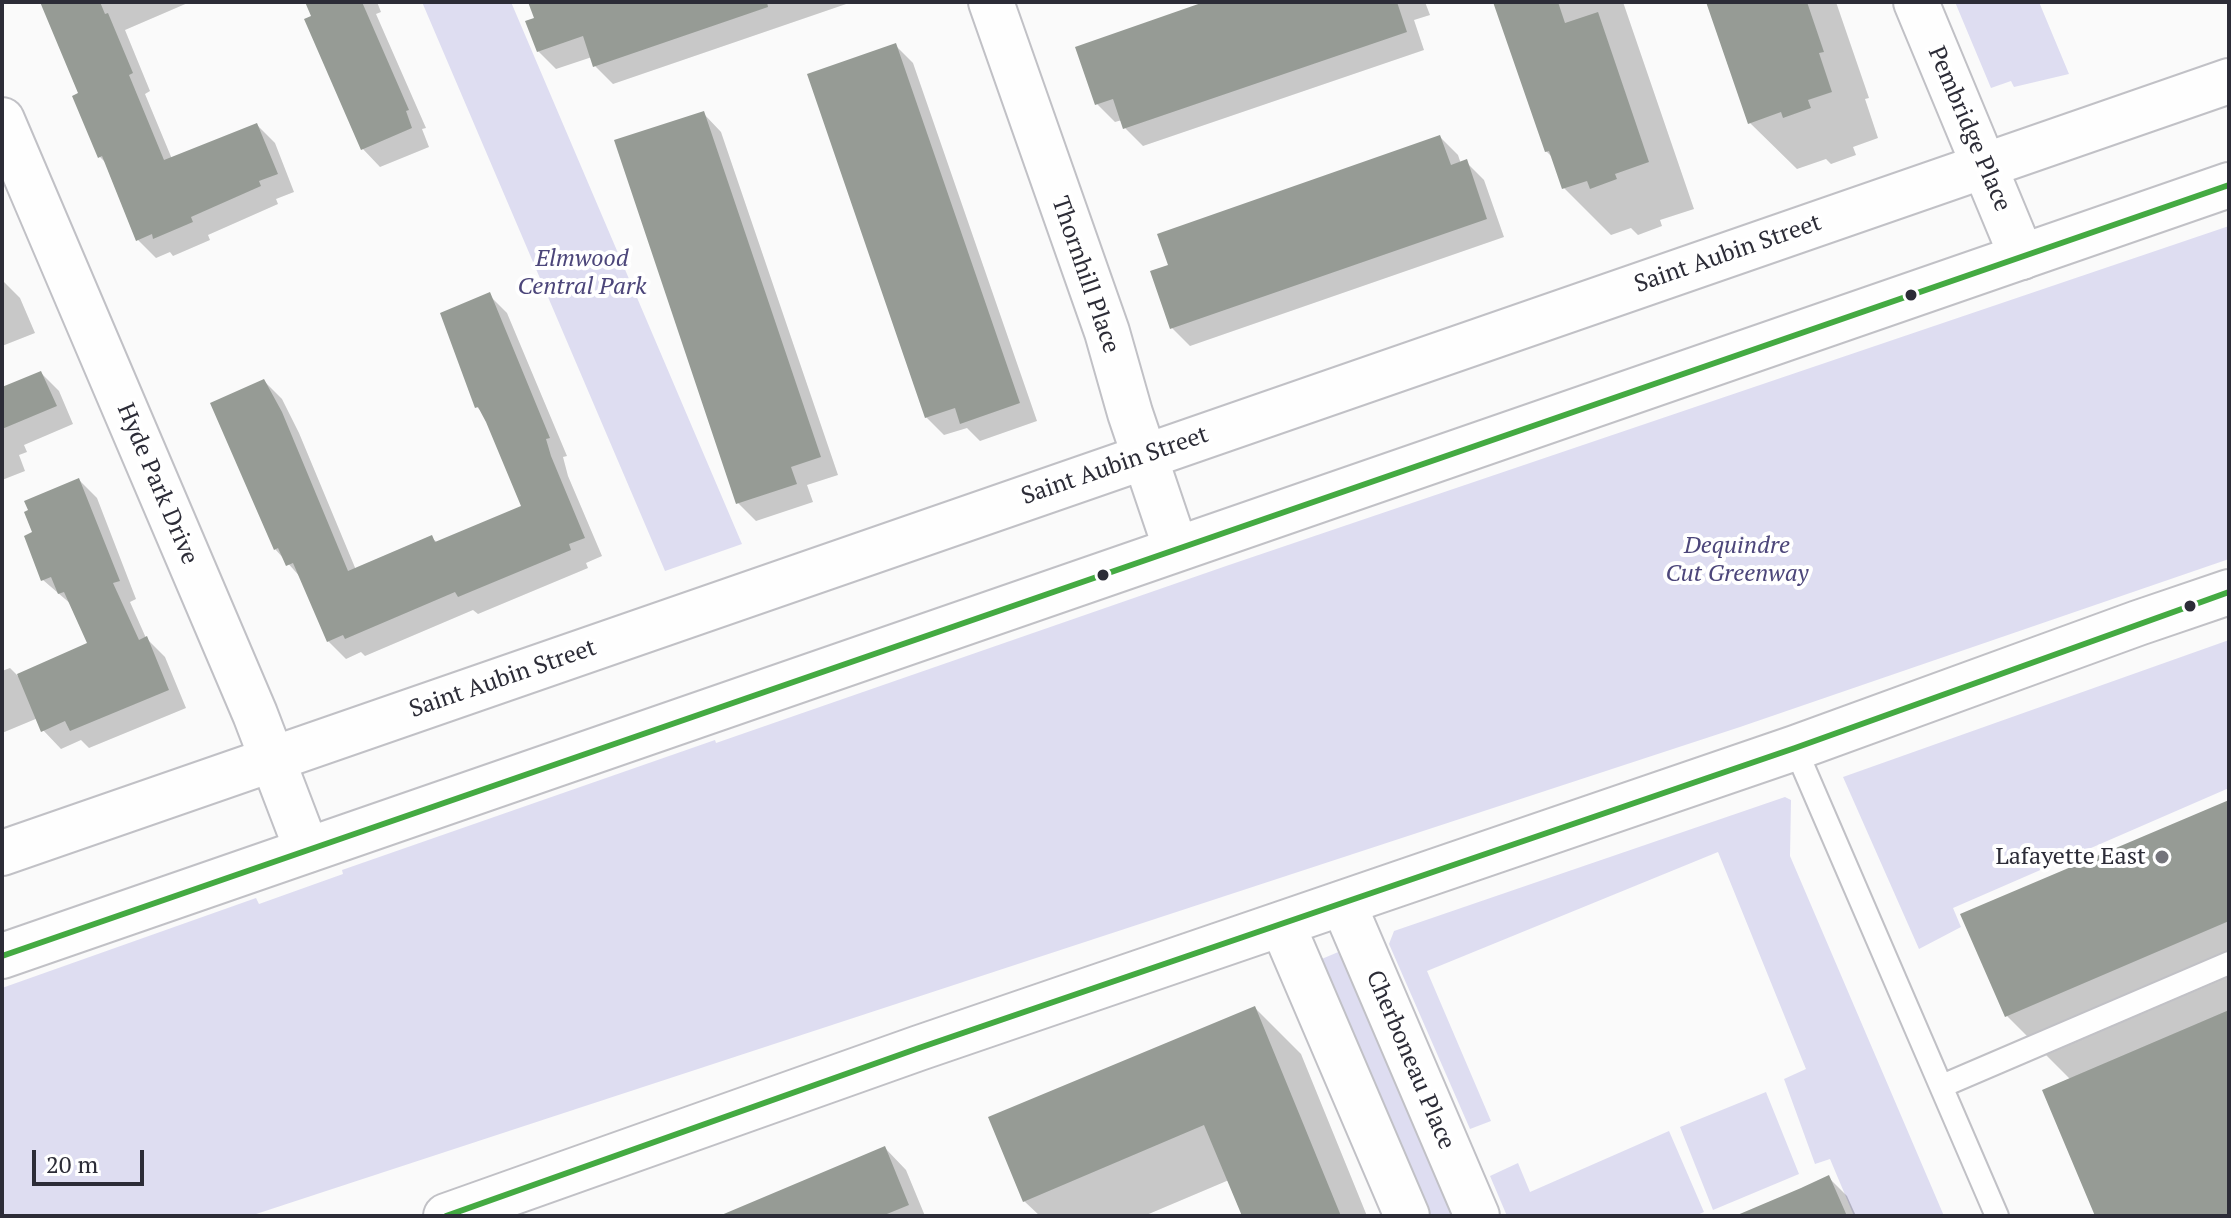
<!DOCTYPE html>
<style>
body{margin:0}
#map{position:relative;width:2231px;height:1218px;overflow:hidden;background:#fafafa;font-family:"PT Serif",serif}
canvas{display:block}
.frame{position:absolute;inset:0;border:4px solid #2c2c37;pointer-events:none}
.scale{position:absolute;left:32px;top:1150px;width:112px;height:36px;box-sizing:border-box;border:4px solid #2c2c37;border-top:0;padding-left:10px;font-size:24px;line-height:28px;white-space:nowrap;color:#2c2c37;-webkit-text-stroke:6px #fff;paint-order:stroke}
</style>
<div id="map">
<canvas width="2231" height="1218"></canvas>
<div class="frame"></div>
<div class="scale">20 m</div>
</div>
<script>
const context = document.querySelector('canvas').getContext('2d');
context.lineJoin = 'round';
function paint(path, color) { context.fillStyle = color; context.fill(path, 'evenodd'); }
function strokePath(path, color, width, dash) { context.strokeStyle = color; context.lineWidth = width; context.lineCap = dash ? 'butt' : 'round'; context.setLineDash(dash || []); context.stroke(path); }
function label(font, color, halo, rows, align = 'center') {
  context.font = font + ' "PT Serif",serif'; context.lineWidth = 8; context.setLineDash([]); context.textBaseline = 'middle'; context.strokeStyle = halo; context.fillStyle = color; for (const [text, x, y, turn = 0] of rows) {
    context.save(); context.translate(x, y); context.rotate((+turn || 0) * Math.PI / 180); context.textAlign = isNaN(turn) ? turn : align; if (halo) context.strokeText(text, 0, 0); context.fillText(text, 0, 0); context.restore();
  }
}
const green = new Path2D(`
 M422,2H511L742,544L665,571Z
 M1955,2H2039L2069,74L2014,87L2011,81L1991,88Z
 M2229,226V559L1740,727L250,1216H2V988L256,898L259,904L343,874L342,870L715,740L716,743L1229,565Z
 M2229,640V788L1953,908L1961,927L1919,949L1843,777Z
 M1785,797L1791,800L1790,856L1944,1216H1854L1830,1159L1815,1164L1784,1079L1806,1069L1718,852L1427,971L1491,1121L1470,1129L1389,944L1394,931Z
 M1343,950L1458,1216H1428L1317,961Z
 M1766,1092L1799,1174L1713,1210L1680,1127Z
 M1669,1131L1704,1212L1695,1216H1507L1490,1176L1518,1163L1530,1192Z`);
const shadow = new Path2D(`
 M41,2H190L125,30L150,91L145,94L172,159L257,125L275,143L294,192L276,199L278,204L208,235L210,240L173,256L170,252L156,258L138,240L107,164L100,157L81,94Z
 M307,2H377L381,12L376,14L426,128L422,129L429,147L380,167L362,148Z
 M530,2H852L613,84L595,66L592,57L556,69L538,51L536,20Z
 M1210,2H1425L1430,15L1414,20L1424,50L1143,146L1125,128L1122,120L1115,122L1097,104Z
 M1495,2H1623L1694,209L1660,220L1662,226L1638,235L1631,228L1611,235L1564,188L1554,159L1546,151Z
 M1708,2H1836L1869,98L1865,99L1878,138L1853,147L1856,155L1831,164L1826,159L1797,169L1750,123Z
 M895,45L913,63L1037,421L980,441L967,428L944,435L926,417Z
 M703,113L721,132L838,475L807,485L813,502L756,521L738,503Z
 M1440,137L1458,155L1461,164L1466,162L1484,180L1504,237L1190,346L1172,328L1170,266Z
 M2,280L20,298L35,333L2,346Z
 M489,295L507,313L567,456L563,457L568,476L602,556L586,563L588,568L478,614L473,610L365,656L361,652L346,659L328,641L303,580L275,549L264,381L282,399L299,433L356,570L432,538L438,543L523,507L484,414L477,407L443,314Z
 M41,373L59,391L73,424L24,445L27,452L19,455L25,471L2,480V387L3,389Z
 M79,480L97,498L136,599L130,602L146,638L165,657L186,708L89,748L81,740L61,749L43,730L38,718L2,733V671L10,668L18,676L90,644L72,605L43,580L35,533Z
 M2229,802V1216H2097L2071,1080L2007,1016Z
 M1255,1008L1301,1054L1367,1216H1244L1229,1180L1144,1216H1040L1024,1201Z
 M885,1148L906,1170L925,1216H724Z
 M1829,1178L1847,1196L1856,1216H1761Z`);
const building = new Path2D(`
 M40,2H100L105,14L108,13L133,73L129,75L164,160L257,123L278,174L259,181L261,186L191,217L193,222L153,239L152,234L136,241L102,156L98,158L72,96L78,93Z
 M305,2H362L409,110L406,111L412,128L361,150L304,19L311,16Z
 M528,2H767L768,7L593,67L583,36L537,52L525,21L534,18Z
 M1204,2H1397L1407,32L1123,129L1113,99L1095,105L1075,47Z
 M1493,2H1558L1565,23L1598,12L1649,162L1615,174L1617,179L1590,189L1587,181L1562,189L1549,151L1545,152Z
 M1706,2H1807L1824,52L1819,53L1832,92L1808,100L1811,108L1783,118L1781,112L1748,124Z
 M896,43L1020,403L960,424L955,408L925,418L807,74Z
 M704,111L821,457L791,467L797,484L736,504L614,140Z
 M1440,135L1451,165L1467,159L1487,219L1170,329L1150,271L1168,265L1157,234Z
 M490,292L550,438L546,439L551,456L585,538L569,544L571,550L458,597L455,592L345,639L343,635L327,642L293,563L286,566L278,548L274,550L210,403L264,379L282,412L348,571L432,535L435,542L521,506L486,422L478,407L475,408L440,313Z
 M41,371L57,406L2,429V387Z
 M79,478L120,581L113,583L139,640L147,636L169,690L70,731L65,721L41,732L17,674L87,643L64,592L58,594L51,577L41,581L24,536L32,532L24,512L28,510L24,501Z
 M2229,800V921L2005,1017L1960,914Z
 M1255,1006L1341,1216H1242L1204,1125L1023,1202L988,1117Z
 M2229,1010V1216H2095L2042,1090Z
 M885,1146L909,1205L882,1216H719Z
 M1829,1175L1847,1216H1735L1801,1188Z`);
const lane = new Path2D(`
 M1795,748L1997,1216
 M1942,1086L2229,963`);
const street = new Path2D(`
 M991,2L1107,332L1130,413L1176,549
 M1916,2L2022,257
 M2,120L255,714L307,850
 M1343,903L1477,1216
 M1282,924L1407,1216
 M446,1216L919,1048L1795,748L2138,623L2229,592`);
const secondary = new Path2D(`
 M2,853L2229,81
 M2,956L2229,185`);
const bus1 = new Path2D(`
 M2,956L2229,185
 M446,1216L919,1048L1795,748L2229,592`);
const markers = [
 [1911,295,7,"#2c2c37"],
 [1103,575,7,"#2c2c37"],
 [2190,606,7,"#2c2c37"],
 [2162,857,8,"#74747b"]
];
const streetNames = [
 ["Pembridge Place",1969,129,67],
 ["Saint Aubin Street",1728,254,-19],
 ["Thornhill Place",1085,275,71],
 ["Saint Aubin Street",1115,466,-19],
 ["Hyde Park Drive",157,484,67],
 ["Saint Aubin Street",503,679,-19],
 ["Cherboneau Place",1410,1060,67]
];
const parkNames = [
 ["Elmwood",582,259],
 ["Central Park",582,287],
 ["Dequindre",1737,546],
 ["Cut Greenway",1737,574]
];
const poiNames = [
 ["Lafayette East",2146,857]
];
paint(green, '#deddf1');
paint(shadow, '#0003');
paint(building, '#969b95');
strokePath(lane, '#c1c1c6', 26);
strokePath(street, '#c1c1c6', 48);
strokePath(secondary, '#c1c1c6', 48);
strokePath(lane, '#fefefe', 22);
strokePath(street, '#fefefe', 44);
strokePath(secondary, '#fefefe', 44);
strokePath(bus1, '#44aa42', 6);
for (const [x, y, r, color] of markers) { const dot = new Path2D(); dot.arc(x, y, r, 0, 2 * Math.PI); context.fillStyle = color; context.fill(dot); strokePath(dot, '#fff', 3); }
label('24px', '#2c2c37', '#fff', streetNames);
label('italic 24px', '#4c467a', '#fff', parkNames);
label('24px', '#2c2c37', '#fff', poiNames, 'right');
</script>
